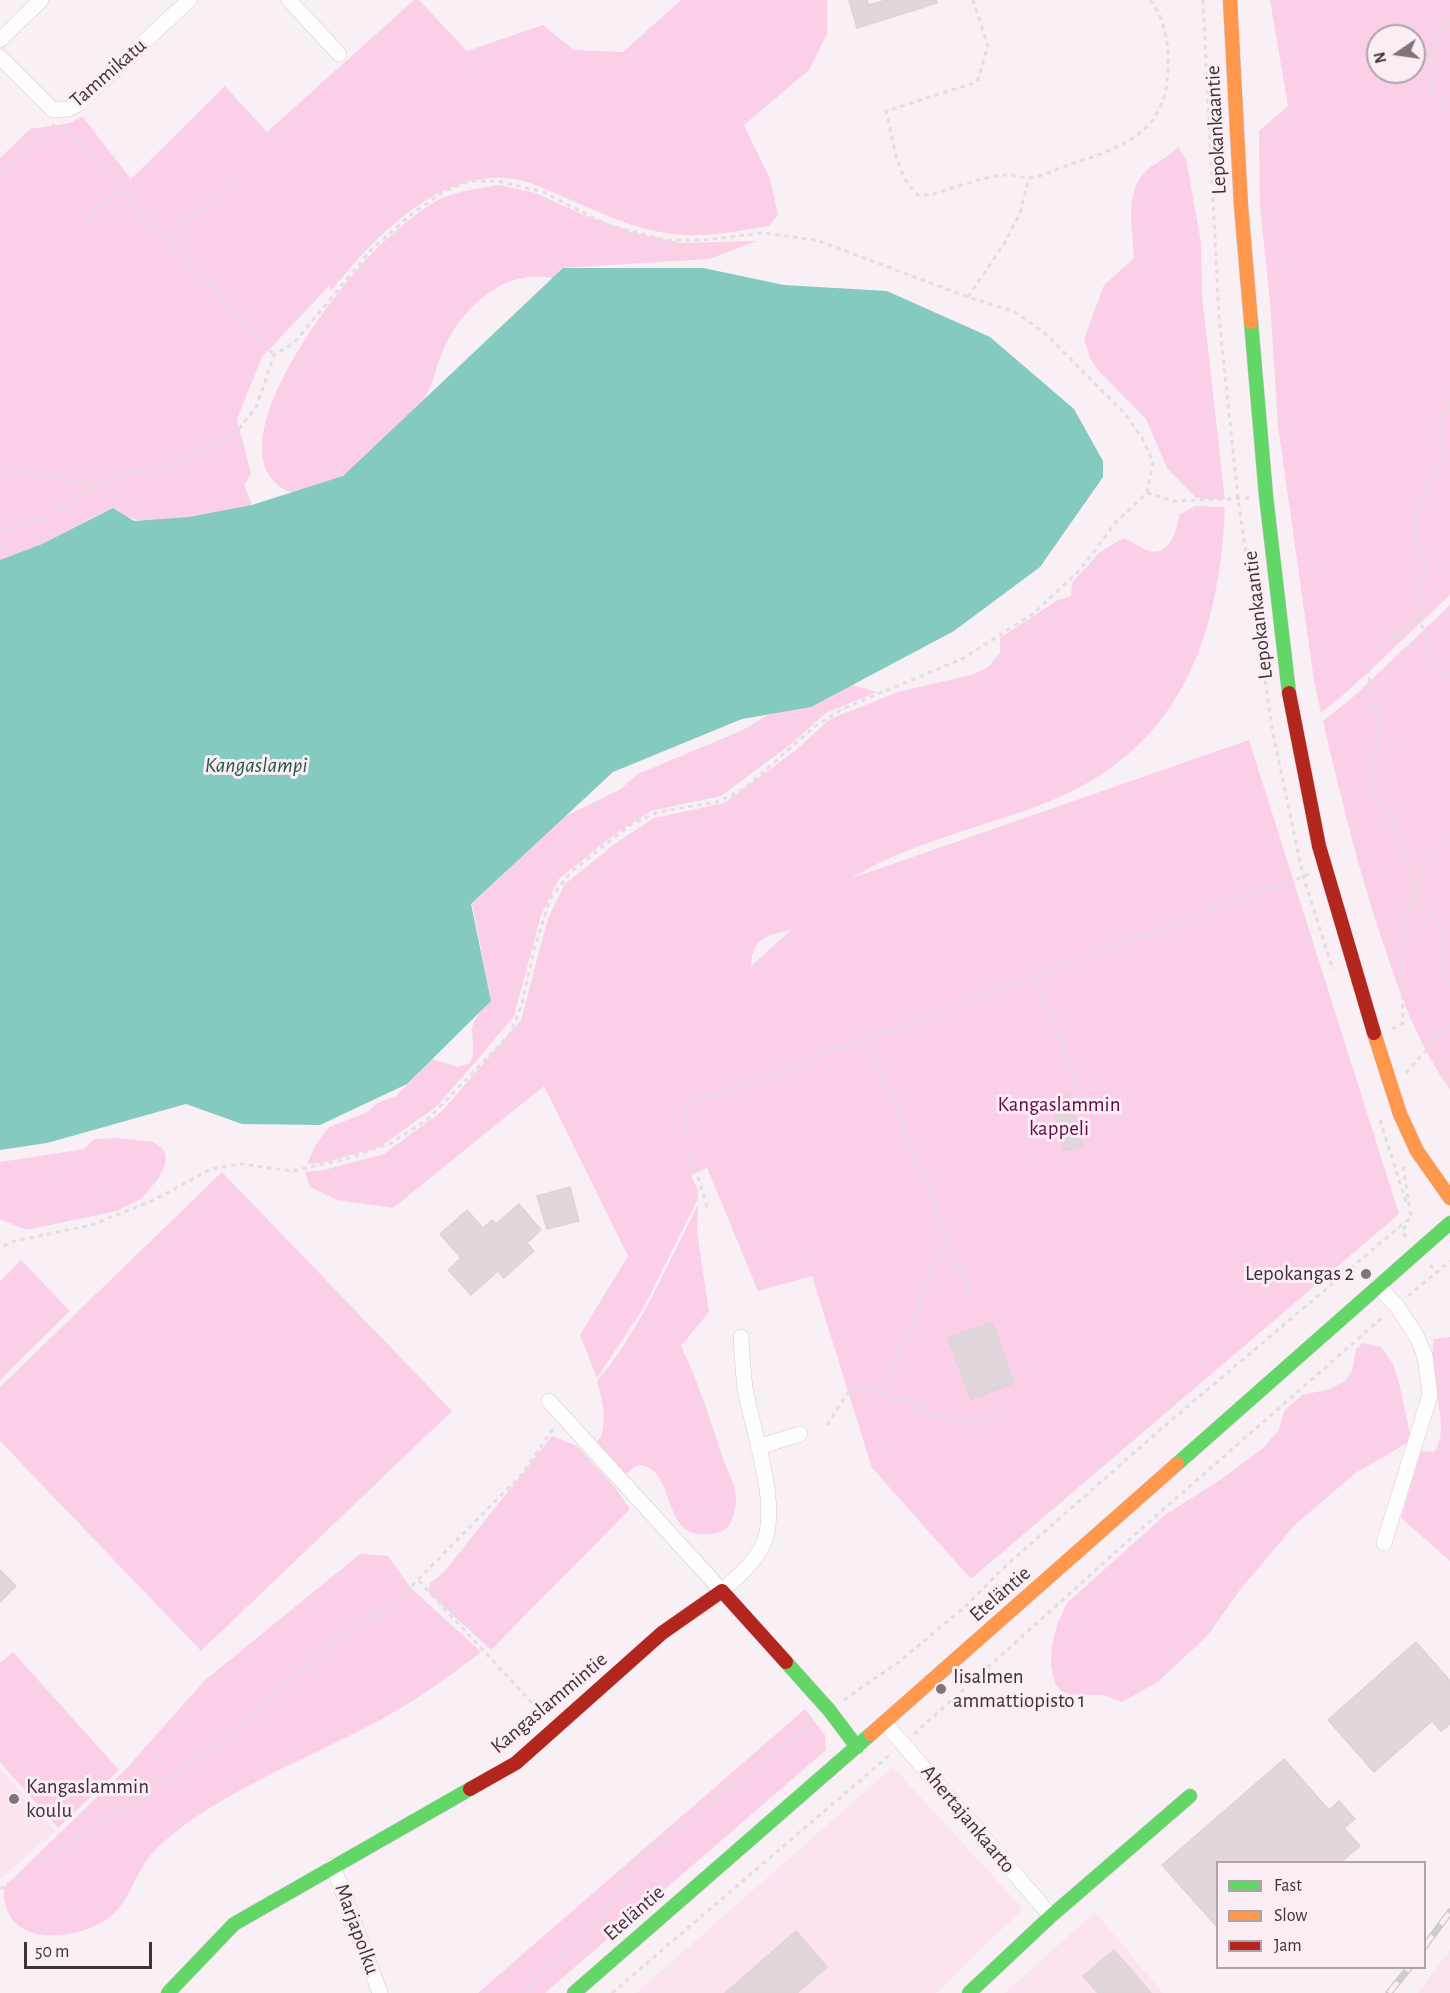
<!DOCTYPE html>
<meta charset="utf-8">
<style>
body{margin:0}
#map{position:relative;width:1450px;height:1993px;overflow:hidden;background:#f8f0f4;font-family:"Alegreya Sans",sans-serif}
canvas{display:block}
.legend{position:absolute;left:1216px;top:1861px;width:210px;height:108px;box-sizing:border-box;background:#fbedf4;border:2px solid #b0a2a9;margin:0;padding:8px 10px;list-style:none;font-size:18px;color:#3f3138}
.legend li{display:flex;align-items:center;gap:12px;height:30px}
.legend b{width:30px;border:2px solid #b0a2a9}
.north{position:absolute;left:1366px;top:24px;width:60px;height:60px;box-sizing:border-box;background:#fbedf4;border:2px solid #b0a2a9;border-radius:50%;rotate:257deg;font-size:16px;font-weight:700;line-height:24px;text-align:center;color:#3f3138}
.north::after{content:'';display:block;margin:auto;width:21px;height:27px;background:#80747a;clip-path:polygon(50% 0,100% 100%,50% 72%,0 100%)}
.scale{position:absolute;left:24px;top:1942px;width:128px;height:27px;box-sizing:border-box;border:3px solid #3f3138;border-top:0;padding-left:8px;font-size:18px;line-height:21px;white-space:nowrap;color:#3f3138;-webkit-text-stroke:4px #fbedf4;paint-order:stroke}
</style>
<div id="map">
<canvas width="1450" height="1993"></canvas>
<ul class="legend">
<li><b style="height:8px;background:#63d668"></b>Fast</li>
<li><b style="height:8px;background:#ff974d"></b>Slow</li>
<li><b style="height:8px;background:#b3261e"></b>Jam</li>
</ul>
<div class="north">N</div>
<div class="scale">50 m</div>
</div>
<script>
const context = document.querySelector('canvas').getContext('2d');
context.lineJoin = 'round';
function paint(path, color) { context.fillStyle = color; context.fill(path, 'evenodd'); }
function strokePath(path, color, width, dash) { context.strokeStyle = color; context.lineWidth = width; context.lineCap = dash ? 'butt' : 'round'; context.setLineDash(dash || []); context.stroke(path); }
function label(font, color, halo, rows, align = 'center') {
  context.font = font + ' "Alegreya Sans",sans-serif'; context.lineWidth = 6; context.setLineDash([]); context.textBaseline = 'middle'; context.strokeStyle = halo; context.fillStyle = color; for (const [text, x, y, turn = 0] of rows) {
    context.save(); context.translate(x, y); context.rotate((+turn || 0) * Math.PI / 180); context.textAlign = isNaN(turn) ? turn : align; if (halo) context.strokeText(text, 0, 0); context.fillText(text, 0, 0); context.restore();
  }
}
const built = new Path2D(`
 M893,1767L1023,1909L936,1993H636Z
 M0,1768L55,1831L0,1879Z
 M1095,1912L1163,1993H1005Z
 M1450,1950V1993H1418Z`);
const green = new Path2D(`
 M414,0H419L467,51L543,25L574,50L623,52L681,0H827V34L809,70L744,125L770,179L778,215L769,226C741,230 712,237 683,235C636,233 584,205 541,187C455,150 379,232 330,292V285L262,357L237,419L251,474L244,485L252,505C223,511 138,534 117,510L106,511L42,544L0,560V158L30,129L70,123L82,116L131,179L225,86L267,132Z
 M1270,0H1450V595L1348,691L1321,713L1314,680L1278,426L1270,302L1260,207L1259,131L1288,106ZM1378,36H1414V72H1378Z
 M1178,147L1186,159L1201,242L1202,296L1225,500L1196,498L1167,468L1146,419L1097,369L1090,358L1084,339L1104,285L1134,258C1133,229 1124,195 1145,172C1152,164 1168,158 1178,147Z
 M499,185L536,193L584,215L631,232L681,243L757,241L709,259L563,268L553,278C500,267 455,314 439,361C434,374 432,387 424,399C419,408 351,472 342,476C334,480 303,493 295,493C285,492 274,483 269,475C233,419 345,275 387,239C404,224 428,202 450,195C465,190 483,188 499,185Z
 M1195,506L1225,507C1219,643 1178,752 1043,804C983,827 906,844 852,878L1249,740L1399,1214L971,1579L872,1468L812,1276L758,1291L707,1168L691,1175L698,1191V1199L644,1307L597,1378L580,1335L628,1256L544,1086L393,1208L337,1200L310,1187L305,1172L324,1170L384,1154L442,1111L521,1020L548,918L565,884L616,843L654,818L724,803L796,750L830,719L898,692L974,674L988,667L1000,653V638L1056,601L1071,596L1072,583L1099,553L1123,538C1131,541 1137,545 1144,549C1168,561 1177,532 1179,515ZM791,930L751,966V965C753,938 766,935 791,930Z
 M1450,605V1089C1420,1048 1402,1000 1386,952C1360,876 1341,799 1323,721L1353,697Z
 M828,678L877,692L826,713L791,744L721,796L651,811L611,837L559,879L541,915L514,1016L478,1059L437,1106L380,1147L322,1163L307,1164L316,1144L329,1127L368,1112L377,1103L396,1096L432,1059L458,1067L470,1063C476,1051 472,1042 472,1029C473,1019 484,1007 491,1000L472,904L564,817L619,790L638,774L743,730Z
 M117,1138L153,1142L163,1149L166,1156L165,1165L158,1179L142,1198L117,1211L26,1230L0,1219V1162L84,1149L94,1139Z
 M222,1172L452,1411L201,1651L0,1441V1387Z
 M698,1205L697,1232L709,1312L681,1346C699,1383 710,1420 723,1458C727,1470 735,1485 736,1497C737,1505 733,1517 730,1524C725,1531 718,1533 710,1534C659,1541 678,1467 638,1465L624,1475L596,1444C610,1428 602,1400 597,1381C641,1330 667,1264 698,1205Z
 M21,1260L70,1311L0,1380V1281Z
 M1450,1337V1561L1401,1518L1421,1451L1434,1452C1450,1434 1433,1387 1432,1363C1432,1356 1433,1347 1433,1339Z
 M1363,1343L1381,1347L1393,1364L1399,1383L1410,1434L1407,1443L1354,1474L1294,1526L1239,1591L1208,1635L1159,1681L1122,1702L1104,1695H1070L1061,1691L1055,1683L1051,1667L1052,1644L1057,1625L1067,1603L1165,1515L1223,1478L1263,1448L1279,1430L1284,1411L1302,1395L1330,1389L1345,1381L1352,1371L1356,1349Z
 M552,1436L577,1446L614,1486L630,1509L491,1650L429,1593L430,1583L444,1572Z
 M360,1554L388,1556L411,1588L481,1652C441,1683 400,1711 355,1733C299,1761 242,1785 190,1821C175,1832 158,1845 147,1860C127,1889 128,1913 90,1928C52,1943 1,1939 4,1887L126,1769L204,1681Z
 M13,1652L119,1770L58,1828L0,1762V1663Z
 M805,1709L825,1735L826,1750L545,1993H478Z`);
const water = new Path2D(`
 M563,268H703L784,285L887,291L990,337L1074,409L1103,461V477L1040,567L954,631L811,707L742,719L613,772L471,904L491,1001L407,1084L320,1125L242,1124L186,1104L47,1143L0,1150V560L42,544L113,508L134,521L189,517L252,505L343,476Z`);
const building = new Path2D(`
 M849,0H867L869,5L886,0H936L937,3L857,28Z
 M1068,1095L1083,1145L1065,1151L1050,1100Z
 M570,1187L579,1221L547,1229L537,1196Z
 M519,1204L541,1230L527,1243L534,1251L504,1278L498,1271L471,1295L448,1270L461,1258L440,1234L467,1210L483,1228L492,1220L496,1224Z
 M992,1322L1014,1383L971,1399L948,1338Z
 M0,1570L16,1586L0,1602Z
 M1416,1642L1450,1681V1724L1441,1731L1432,1721L1374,1772L1328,1720Z
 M1284,1759L1329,1810L1339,1801L1355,1819L1344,1828L1360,1846L1340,1863H1218V1928L1162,1865Z
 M796,1931L827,1967L797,1993H725Z
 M1114,1950L1151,1993H1098L1083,1976Z`);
const path = new Path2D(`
 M973,0L988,46L977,82L886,111C893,138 896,177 918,195H930C954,188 981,177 1005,175C1013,174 1021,178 1028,178C1042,177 1059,168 1072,164C1123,147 1167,132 1168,69C1169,45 1166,20 1150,0
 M1203,0L1219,317L1238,499L1273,733L1303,876L1333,970
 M1450,20L1431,48L1430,84L1450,118
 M64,124L66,131L274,355
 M0,176L52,129L54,124
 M86,220L118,189
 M166,240L233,181
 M968,297L1005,242L1020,213L1029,178
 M1450,403L1442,420L1441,450L1437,466L1416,523V538L1425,563V578L1418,597V616L1368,660L1370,696L1379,721L1377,753L1370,783L1403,845L1416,898L1439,923L1443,942V961L1450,986
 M0,468L93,485L171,464L206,450L236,432L256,408L274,355L294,343L371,250L414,212L443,192L469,181H498L543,192L608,225L665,240H705L762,233L816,240L968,297L1015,312L1046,334L1125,414L1142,438L1153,462L1147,493L1116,522L1080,570L1034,613L964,658L842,709L814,727L744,789L717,802L658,812L630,825L572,871L550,899L534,949L522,1004L510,1034L428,1119L391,1143L346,1159L292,1171L241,1164L211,1169L154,1200L91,1225L15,1241L0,1247
 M1147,493L1174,501L1249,498
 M0,530C32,522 71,511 93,485
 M1419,616L1436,673L1450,675
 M1035,976L1086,1113
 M1392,1029L1403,1023L1401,951L1411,902L1426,858L1450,834
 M869,1037L970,1297
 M1406,1073L1450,1023
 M1380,1120L1407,1205
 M707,1207L686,1137L685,1106L1310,874
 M1406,1237L1402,1232L1409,1220
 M1430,1265L1436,1272
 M1408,1296L1450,1261
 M885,1394L939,1255L948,1241
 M827,1425L848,1392L868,1388L950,1419L964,1421L986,1418L1007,1410
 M419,1581L544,1716
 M844,1700L900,1661L967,1605L1000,1571L1161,1429L1411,1217L1403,1166
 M914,1734L1140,1530L1384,1316
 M0,1889L213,1748L335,1640L392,1606L522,1474L553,1429
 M521,1993L606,1913L634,1862L814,1721
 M612,1993L891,1754`);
const street = new Path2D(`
 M289,0L339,54
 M0,40L41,0
 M0,57L53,110L68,109L77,105L189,0
 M1378,1286L1396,1305L1416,1335L1425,1356L1430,1395L1384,1543
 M549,1401L722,1591C736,1578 753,1564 762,1547C782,1508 752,1430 745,1388C743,1371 742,1354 741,1337
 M758,1447L800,1434
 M885,1723L1051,1916
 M333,1866L380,1993`);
const fast = new Path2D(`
 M1251,322L1266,496L1289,693
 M1177,1464L1450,1223
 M786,1662L829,1710L857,1747
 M168,1993L234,1924L470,1789
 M574,1993L871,1734
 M969,1993L1051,1916L1190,1796`);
const slow = new Path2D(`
 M1230,0L1241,206L1251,322
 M1374,1033L1400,1114L1417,1151L1450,1198
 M871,1734L1177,1464`);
const jam = new Path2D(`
 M1289,693L1319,846L1374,1033
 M470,1789L516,1763L662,1633L722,1591L786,1662`);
const rail = new Path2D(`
 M1424,1947L1450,1912
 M1389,1993L1409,1968`);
const markers = [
 [1366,1274,6,"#80747a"],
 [941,1689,6,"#80747a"],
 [14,1799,6,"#80747a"]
];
const streetNames = [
 ["Tammikatu",108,73,-41],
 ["Lepokankaantie",1216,130,-93],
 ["Lepokankaantie",1258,615,-97],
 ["Eteläntie",1000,1594,-41],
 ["Kangaslammintie",549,1703,-40],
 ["Ahertajankaarto",968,1819,50],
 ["Eteläntie",634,1913,-41],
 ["Marjapolku",357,1929,70]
];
const parkNames = [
 ["Kangaslammin",1059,1105],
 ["kappeli",1059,1129]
];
const poiNames = [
 ["Lepokangas 2",1354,1274,"right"],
 ["Iisalmen",953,1677],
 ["ammattiopisto 1",953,1701],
 ["Kangaslammin",26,1787],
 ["koulu",26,1811]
];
const waterNames = [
 ["Kangaslampi",256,765]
];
paint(built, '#fbe4f0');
paint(green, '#fbd0e6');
paint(water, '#84cabe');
paint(building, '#e0d6db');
strokePath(building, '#ded3d8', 1.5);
strokePath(street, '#d6cbd0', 16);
strokePath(fast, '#d6cbd0', 15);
strokePath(slow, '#d6cbd0', 15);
strokePath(jam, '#d6cbd0', 15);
strokePath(path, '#e1dee0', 3, [4.5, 4.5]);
strokePath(street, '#fefdfd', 15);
strokePath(fast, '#63d668', 14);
strokePath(slow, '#ff974d', 14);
strokePath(jam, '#b3261e', 14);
strokePath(rail, '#cecbcd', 7);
strokePath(rail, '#fbedf4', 4.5, [14]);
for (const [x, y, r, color] of markers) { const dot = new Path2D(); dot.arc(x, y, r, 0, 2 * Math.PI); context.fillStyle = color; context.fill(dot); strokePath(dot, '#fbedf4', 2); }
label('21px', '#3f3138', '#fbedf4', streetNames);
label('21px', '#610b43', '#fbedf4', parkNames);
label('21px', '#3f3138', '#fbedf4', poiNames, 'left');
label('italic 22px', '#27544c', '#fbedf4', waterNames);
</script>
